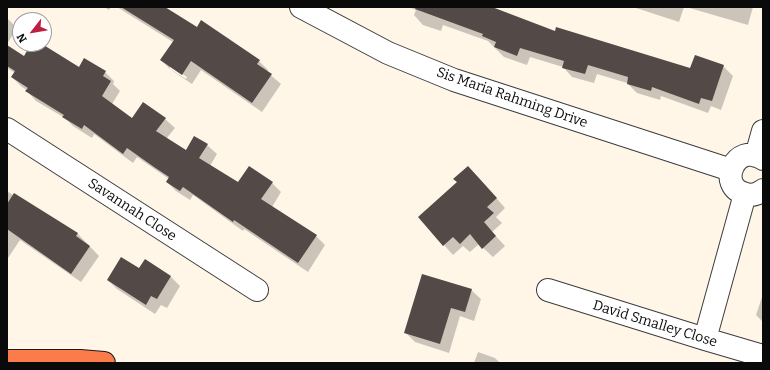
<!DOCTYPE html>
<style>
body{margin:0}
#map{position:relative;width:770px;height:370px;overflow:hidden;background:#fff6e8;font-family:Bitter,serif}
canvas{display:block}
.frame{position:absolute;inset:0;border:8px solid #0a0a0a;pointer-events:none}
.north{position:absolute;left:12px;top:12px;width:40px;height:40px;box-sizing:border-box;background:#fff;border:1px solid #9d9d9d;border-radius:50%;rotate:239deg;font-size:11px;font-weight:700;line-height:16px;text-align:center;color:#0a0a0a}
.north::after{content:'';display:block;margin:auto;width:14px;height:18px;background:#bf1e42;clip-path:polygon(50% 0,100% 100%,50% 72%,0 100%)}
</style>
<div id="map">
<canvas width="770" height="370"></canvas>
<div class="frame"></div>
<div class="north">N</div>
</div>
<script>
const context = document.querySelector('canvas').getContext('2d');
context.lineJoin = 'round';
function paint(path, color) { context.fillStyle = color; context.fill(path, 'evenodd'); }
function strokePath(path, color, width, dash) { context.strokeStyle = color; context.lineWidth = width; context.lineCap = dash ? 'butt' : 'round'; context.setLineDash(dash || []); context.stroke(path); }
function label(font, color, halo, rows, align = 'center') {
  context.font = font + ' Bitter,serif'; context.lineWidth = 4; context.setLineDash([]); context.textBaseline = 'middle'; context.strokeStyle = halo; context.fillStyle = color; for (const [text, x, y, turn = 0] of rows) {
    context.save(); context.translate(x, y); context.rotate((+turn || 0) * Math.PI / 180); context.textAlign = isNaN(turn) ? turn : align; if (halo) context.strokeText(text, 0, 0); context.fillText(text, 0, 0); context.restore();
  }
}
const shadow = new Path2D(`
 M104,7H111L109,10Z
 M117,7H163L197,28L259,61L268,70L267,72L281,84L262,112L201,70L192,84L171,70L161,60L173,42ZM170,66L187,77L186,79L170,69Z
 M408,7H489L555,32L691,69L723,66L733,76L721,110L711,106L708,113L661,96L660,100L637,93L627,83L597,74L594,83L572,77L563,67L530,57L527,65L504,57L488,41L443,25L441,31L423,25L414,15L416,10Z
 M633,7H684L679,22Z
 M686,7H753L748,25Z
 M7,18L17,28L7,44Z
 M33,44H40L80,68L105,72L114,81L113,84L120,91L112,104L132,120L165,119L175,128L166,139L186,151L207,145L217,154L210,166L238,184L272,183L281,192L272,207L316,236L325,245L308,272L244,229L243,231L193,195L190,200L176,191L167,182L169,179L137,157L133,163L94,134L92,138L73,126L65,118L36,101L27,91V90L22,87L12,77L15,73L7,68V46L24,57Z
 M477,176L505,208L496,217L502,223L492,232L505,246L493,257L479,244L470,252L463,246L453,255L419,217Z
 M7,191L14,196V195L78,234L99,256L81,282L20,240L8,258H7Z
 M145,261L171,277L180,286L167,308L161,305L155,314L117,289L108,280L140,270Z
 M471,290L481,299L474,321L460,316L449,353L415,342L406,333Z
 M762,297H763V322L756,315Z
 M478,352L495,358L500,363H474Z`);
const building = new Path2D(`
 M121,7H165L197,27L201,20L260,60L257,64L272,74L252,103L191,61L182,75L160,60L174,40Z
 M416,7H492L555,31L556,27L690,68L695,55L724,65L712,101L701,98L699,104L652,87L651,91L627,84L628,77L588,65L585,74L562,68L564,61L520,48L517,56L494,47L496,42L482,36L483,34L415,9Z
 M31,44H42L79,67L84,58L106,71L103,76L111,81L102,96L132,118L143,102L166,118L156,131L186,150L194,136L208,144L199,158L238,182L249,166L273,182L261,199L317,235L298,263L234,220L233,222L183,187L180,191L166,182L169,177L154,167L127,148L123,154L84,125L82,129L62,117L64,115L25,91L28,88L11,77L15,71L7,66V45L24,56Z
 M468,166L497,198L487,207L494,213L484,222L496,236L482,249L470,234L460,244L453,237L443,246L418,217L457,182L453,179Z
 M14,193L78,233L76,236L90,246L71,274L7,229V204Z
 M121,257L139,268L145,259L171,276L157,299L151,296L146,305L107,280Z
 M422,274L472,289L465,312L451,308L440,344L404,333Z`);
const street = new Path2D(`
 M301,7L388,53L454,80L731,170
 M7,129L257,290
 M756,156L763,131
 M763,159C736,140 715,187 746,194C752,196 758,194 763,190
 M548,290L705,339L763,356
 M705,339L745,194`);
const highway = new Path2D(`
 M7,361H80L104,363`);
const streetNames = [
 ["Sis Maria Rahming Drive",512,98,19],
 ["Savannah Close",132,210,33],
 ["David Smalley Close",655,324,17]
];
paint(shadow, '#0003');
paint(building, '#534946');
strokePath(street, '#3d3d3d', 24);
strokePath(highway, '#1b1b1b', 24);
strokePath(street, '#fff', 22);
strokePath(highway, '#fb7b4a', 22);
label('14px', '#0a0a0a', '#fff', streetNames);
</script>
